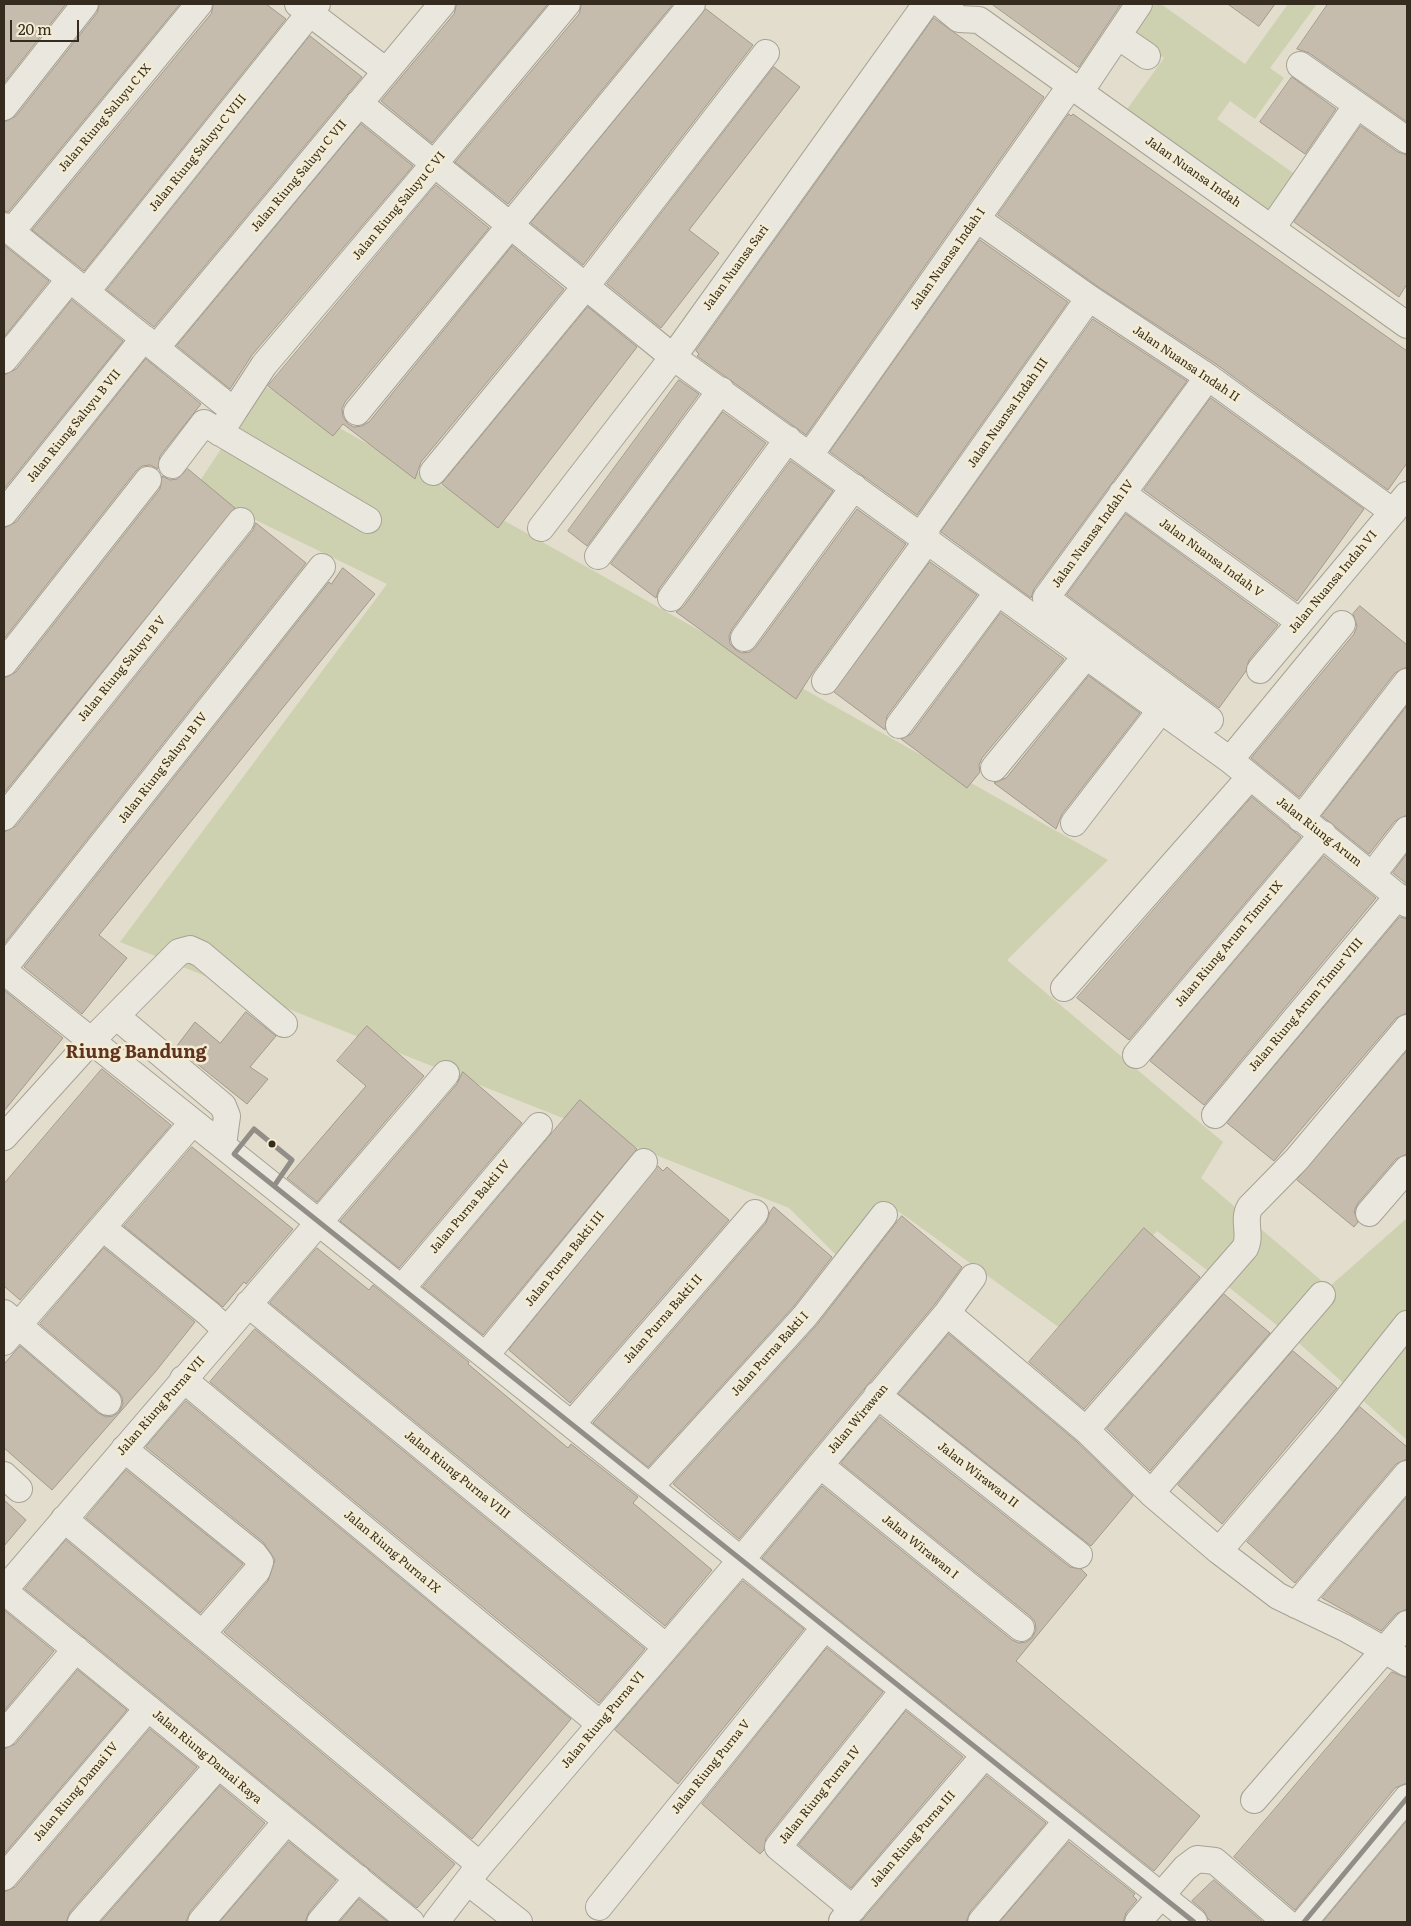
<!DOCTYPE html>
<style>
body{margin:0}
#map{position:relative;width:1411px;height:1926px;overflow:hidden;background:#e2ddcc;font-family:Literata,serif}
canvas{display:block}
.frame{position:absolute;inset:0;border:5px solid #352b1e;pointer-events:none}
.scale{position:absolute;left:10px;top:20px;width:69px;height:22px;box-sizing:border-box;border:2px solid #352b1e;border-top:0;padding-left:6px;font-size:15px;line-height:18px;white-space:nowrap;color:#352b1e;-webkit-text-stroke:4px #f3ecd2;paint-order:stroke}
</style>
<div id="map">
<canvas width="1411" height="1926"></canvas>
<div class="frame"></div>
<div class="scale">20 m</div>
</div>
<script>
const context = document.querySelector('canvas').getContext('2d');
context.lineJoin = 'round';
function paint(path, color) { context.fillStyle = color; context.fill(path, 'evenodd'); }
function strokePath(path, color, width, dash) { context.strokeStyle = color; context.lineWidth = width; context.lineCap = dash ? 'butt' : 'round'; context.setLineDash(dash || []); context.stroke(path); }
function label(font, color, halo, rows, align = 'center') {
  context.font = font + ' Literata,serif'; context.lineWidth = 5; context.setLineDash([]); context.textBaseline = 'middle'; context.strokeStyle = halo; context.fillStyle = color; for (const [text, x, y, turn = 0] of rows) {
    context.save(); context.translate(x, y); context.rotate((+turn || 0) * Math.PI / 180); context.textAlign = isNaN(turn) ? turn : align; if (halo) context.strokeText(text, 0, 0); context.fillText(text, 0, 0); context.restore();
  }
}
const green = new Path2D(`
 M1155,4H1161L1245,64L1288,4H1317L1270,68L1284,78L1255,119L1230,101L1217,119L1296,175L1267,215L1125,112L1164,58L1133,35Z
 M263,385L1108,860L1007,960L1223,1142L1201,1178L1329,1287L1407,1218V1440L1292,1337L1157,1231L1064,1331L887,1203L842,1261L789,1208L120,942L387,584L194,490Z`);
const building = new Path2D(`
 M4,4H66L4,83Z
 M100,4H180L8,212L4,211V122L16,116L97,13Z
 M214,4H266L286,19L84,271L32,230L211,14Z
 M457,4H548L432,143L381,101L454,14Z
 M582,4H673L508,204L455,162L579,14Z
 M992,4H1121L1079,67Z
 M1228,4H1275L1259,26Z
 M1328,4H1407V122L1309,53L1297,49Z
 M706,9L753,45L583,265L531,223Z
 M934,18L1044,97L806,435L697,356L699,354L696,351Z
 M310,36L362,77L154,327L107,290Z
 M774,67L800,87L689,230L719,253L661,328L607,284Z
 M1292,77L1336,109L1305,154L1260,122Z
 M1069,114L1071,116L1073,114L1407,351V463L1388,490L1216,364L1097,286L998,215Z
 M361,124L413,166L252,355L230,389L177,346Z
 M1361,126L1398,152L1407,155V284L1399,297L1294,222Z
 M436,185L489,228L345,402L342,409L343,417L348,424L354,427L362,426L369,422L512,246L564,289L421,462L415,479L343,424L333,436L268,386Z
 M980,240L1068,302L917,515L830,452Z
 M4,245L49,281L4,337Z
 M72,300L123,341L4,489V375L16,369Z
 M588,307L637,347L498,528L442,484Z
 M1093,319L1187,381L1034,589L1031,598L941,532Z
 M146,359L201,404L160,456L158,469L150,465L142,466L136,471L4,639V528L16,522Z
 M679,380L699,394L587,546L568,531Z
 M1211,398L1364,509L1297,601L1144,490Z
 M723,412L766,443L659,589L656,598L611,564Z
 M791,461L833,491L732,629L729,636L730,644L736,650L742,653L750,652L756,647L857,509L906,544L813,672L796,699L676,612L683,607Z
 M188,469L235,508L4,793V678L16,672L160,489L162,476L170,480L177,479Z
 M1126,514L1278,625L1249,660L1246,671L1219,708L1067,595Z
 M256,523L306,563L4,944V832L16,826L253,530Z
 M930,562L977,595L887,716L885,730L834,692Z
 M343,568L375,594L99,935L127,958L82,1014L24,967L329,582L331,584Z
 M1360,606L1407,645V667L1395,673L1299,797L1251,758L1354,634L1357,626L1353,614Z
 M1001,613L1064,659L982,758L979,765L980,772L967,788L901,739L911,734Z
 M1089,676L1140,713L1062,814L1056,829L994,783L1006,778Z
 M1407,706V815L1395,821L1369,854L1322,816Z
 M1252,797L1301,837L1129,1040L1077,998Z
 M1407,854V884L1393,873Z
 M1324,856L1376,898L1204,1105L1150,1061Z
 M1400,917L1407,919V1013L1396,1018L1274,1161L1227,1123Z
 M4,990L63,1038L4,1111Z
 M246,1012L276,1036L250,1067L268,1079L247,1104L176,1047L195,1022L220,1043Z
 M367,1026L424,1076L317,1202L287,1178L366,1086L337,1061Z
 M1407,1051V1154L1396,1159L1358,1203L1354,1211L1358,1222L1354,1227L1297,1180Z
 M102,1069L171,1125L20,1300L4,1286V1184Z
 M463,1072L522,1123L399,1268L340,1221L457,1084Z
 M580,1100L637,1149L483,1335L423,1287Z
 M192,1147L293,1229L246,1284L244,1282L223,1307L124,1226Z
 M658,1166L663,1171L667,1167L729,1220L570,1403L509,1350Z
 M774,1207L832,1257L794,1306L648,1467L593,1423L766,1223L770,1212Z
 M902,1216L962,1267L935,1304L739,1539L673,1484L816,1326Z
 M1144,1228L1200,1277L1084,1409L1029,1362Z
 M104,1248L195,1322L156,1371L52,1490L4,1448V1364L20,1346L98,1413L106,1417L113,1416L119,1412L123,1404L122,1397L118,1391L40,1324Z
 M317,1248L369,1290L373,1285L469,1362L468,1364L568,1448L571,1444L638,1497L633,1503L712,1570L665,1626L270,1303Z
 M1224,1294L1270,1333L1150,1471L1107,1429Z
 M255,1329L645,1649L599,1703L210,1382Z
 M949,1334L1076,1441L1133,1496L1091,1546L899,1394Z
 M1293,1351L1337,1388L1222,1524L1178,1485Z
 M186,1401L571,1719L472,1839L224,1632L268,1581L275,1560L263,1542L146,1447Z
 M1360,1407L1407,1447V1459L1396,1464L1295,1583L1247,1542Z
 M880,1417L1070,1567L1081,1569L1087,1575L1016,1661L1200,1816L1154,1871L762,1558L822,1486L1012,1640L1019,1643L1026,1642L1032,1638L1036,1630L1035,1622L1030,1616L841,1463Z
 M126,1470L243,1564L200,1613L86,1518Z
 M1407,1497V1609L1396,1614L1381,1631L1322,1598Z
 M4,1500L26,1520L4,1546Z
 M66,1540L455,1864L417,1908L25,1589Z
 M743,1581L804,1629L678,1784L615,1730Z
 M4,1610L54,1651L4,1711Z
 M827,1648L883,1692L766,1838L764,1850L760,1854L702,1804Z
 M78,1670L127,1710L4,1854V1749L15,1744Z
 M1392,1672L1407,1678V1783L1395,1788L1295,1910L1234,1857Z
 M906,1711L963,1757L851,1888L799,1845Z
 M150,1729L197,1767L70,1912L66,1922H4V1892L15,1887Z
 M987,1776L1046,1823L970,1912L966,1922H861Z
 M220,1786L265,1823L190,1912L186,1922H101Z
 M1407,1821V1922H1323Z
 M289,1842L336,1880L309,1912L305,1922H220Z
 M1069,1842L1135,1894L1133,1896L1137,1900L1126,1913L1123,1922H1000Z
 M1214,1880L1263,1922H1213L1208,1919L1204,1911L1192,1901Z
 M359,1899L388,1922H340Z`);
const minor = new Path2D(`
 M298,4L386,71
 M941,4L959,19L979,20L1407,325
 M1118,36L1147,56
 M1300,65L1407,140
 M1080,92L1139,4
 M359,103L673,357L1230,760L1407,904
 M4,107L85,4
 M977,219L1089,298L1208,377L1393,512
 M4,226L234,411L220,433
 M1272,228L1357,105
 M11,232L199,4
 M86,292L317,4
 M156,348L442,4
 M4,360L70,279
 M1208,377L1046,598L1210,720
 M234,411L264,365L434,164L567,4
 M357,412L692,4
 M810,455L1071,85
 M172,465L204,423L368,520
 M433,472L586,286L766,53
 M1122,493L1300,622
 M4,513L144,338
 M541,528L673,357L926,4
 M598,556L721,390
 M671,598L788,439
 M744,638L854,487
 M4,663L148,480
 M1260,670L1407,495
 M825,681L927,541L926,528L1089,298
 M899,725L998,592
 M1230,760L1342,624
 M994,768L1086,656
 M4,817L241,521
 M1301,819L1407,682
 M1074,823L1161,710
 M1373,874L1407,830
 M4,968L322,567
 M4,971L1194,1922
 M1064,988L1249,778
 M116,1016L223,1106L227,1116L223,1145
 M1136,1055L1323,834
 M1215,1115L1398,896
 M4,1137L91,1041L179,952L190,949L201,954L284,1024
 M1369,1213L1407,1169
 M103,1228L208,1313L226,1330
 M402,1288L539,1126
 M248,1304L665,1646
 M4,1313L108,1402
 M947,1313L1086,1430L1151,1493L1219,1551L1278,1596L1345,1628L1407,1663
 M4,1342L193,1122
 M486,1355L644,1162
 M183,1379L600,1724
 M877,1395L1079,1555
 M572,1424L755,1213
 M1086,1430L1245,1248C1252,1235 1242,1220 1250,1207L1297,1159L1407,1028
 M124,1449L254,1554L260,1562L257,1571L202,1634
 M820,1465L1021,1628
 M4,1475L19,1489
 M650,1487L805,1316L884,1215
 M1151,1493L1322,1295
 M64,1519L480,1865
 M1219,1551L1329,1422L1407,1324
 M4,1590L446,1074
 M4,1591L411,1922
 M1296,1605L1407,1474
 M4,1734L76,1649
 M1254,1800L1407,1624
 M4,1877L148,1708
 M468,1882L519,1922
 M599,1907L825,1627
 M853,1909L778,1847L904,1690
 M842,1921L985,1755
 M81,1922L218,1766
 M201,1922L286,1822
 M320,1922L358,1878
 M436,1922L480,1865L741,1560L947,1313L973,1277
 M981,1922L1067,1821
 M1138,1922L1185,1868L1197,1859L1215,1861L1286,1922
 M1304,1922L1407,1798`);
const bus1 = new Path2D(`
 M274,1186L292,1160L254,1129L234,1154L1194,1922
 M1304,1922L1407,1798`);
const markers = [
 [272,1144,4.5,"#352b1e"]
];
const streetNames = [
 ["Jalan Riung Saluyu C IX",105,118,-50],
 ["Jalan Riung Saluyu C VIII",198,153,-51],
 ["Jalan Nuansa Indah",1193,172,35],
 ["Jalan Riung Saluyu C VII",299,176,-50],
 ["Jalan Riung Saluyu C VI",399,206,-50],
 ["Jalan Nuansa Indah I",948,259,-55],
 ["Jalan Nuansa Sari",736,268,-54],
 ["Jalan Nuansa Indah II",1186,364,34],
 ["Jalan Nuansa Indah III",1008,413,-55],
 ["Jalan Riung Saluyu B VII",74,426,-51],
 ["Jalan Nuansa Indah IV",1093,534,-54],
 ["Jalan Nuansa Indah V",1211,558,36],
 ["Jalan Nuansa Indah VI",1333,582,-50],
 ["Jalan Riung Saluyu B V",122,669,-51],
 ["Jalan Riung Saluyu B IV",163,768,-52],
 ["Jalan Riung Arum",1319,832,38],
 ["Jalan Riung Arum Timur IX",1229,944,-50],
 ["Jalan Riung Arum Timur VIII",1306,1005,-50],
 ["Jalan Purna Bakti IV",470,1207,-50],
 ["Jalan Purna Bakti III",565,1259,-51],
 ["Jalan Purna Bakti II",663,1319,-49],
 ["Jalan Purna Bakti I",770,1354,-48],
 ["Jalan Riung Purna VII",161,1406,-49],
 ["Jalan Wirawan",858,1419,-50],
 ["Jalan Riung Purna VIII",457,1475,39],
 ["Jalan Wirawan II",978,1475,38],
 ["Jalan Wirawan I",920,1547,39],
 ["Jalan Riung Purna IX",392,1552,40],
 ["Jalan Riung Purna VI",603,1720,-50],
 ["Jalan Riung Damai Raya",207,1757,40],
 ["Jalan Riung Purna V",711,1767,-51],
 ["Jalan Riung Damai IV",76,1792,-50],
 ["Jalan Riung Purna IV",820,1795,-51],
 ["Jalan Riung Purna III",913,1839,-49]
];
const districtNames = [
 ["Riung Bandung",136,1053]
];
paint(green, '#ced1af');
paint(building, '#c5bcad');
strokePath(building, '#a2998c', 1);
strokePath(minor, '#a7a295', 28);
strokePath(minor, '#eae8de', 26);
strokePath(bus1, '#918d87', 5);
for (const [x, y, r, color] of markers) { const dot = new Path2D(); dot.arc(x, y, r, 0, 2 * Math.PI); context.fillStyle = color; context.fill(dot); strokePath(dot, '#f3ecd2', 2); }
label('12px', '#352b1e', '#f3ecd2', streetNames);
label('bold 18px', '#5f3320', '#f3ecd2', districtNames);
</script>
